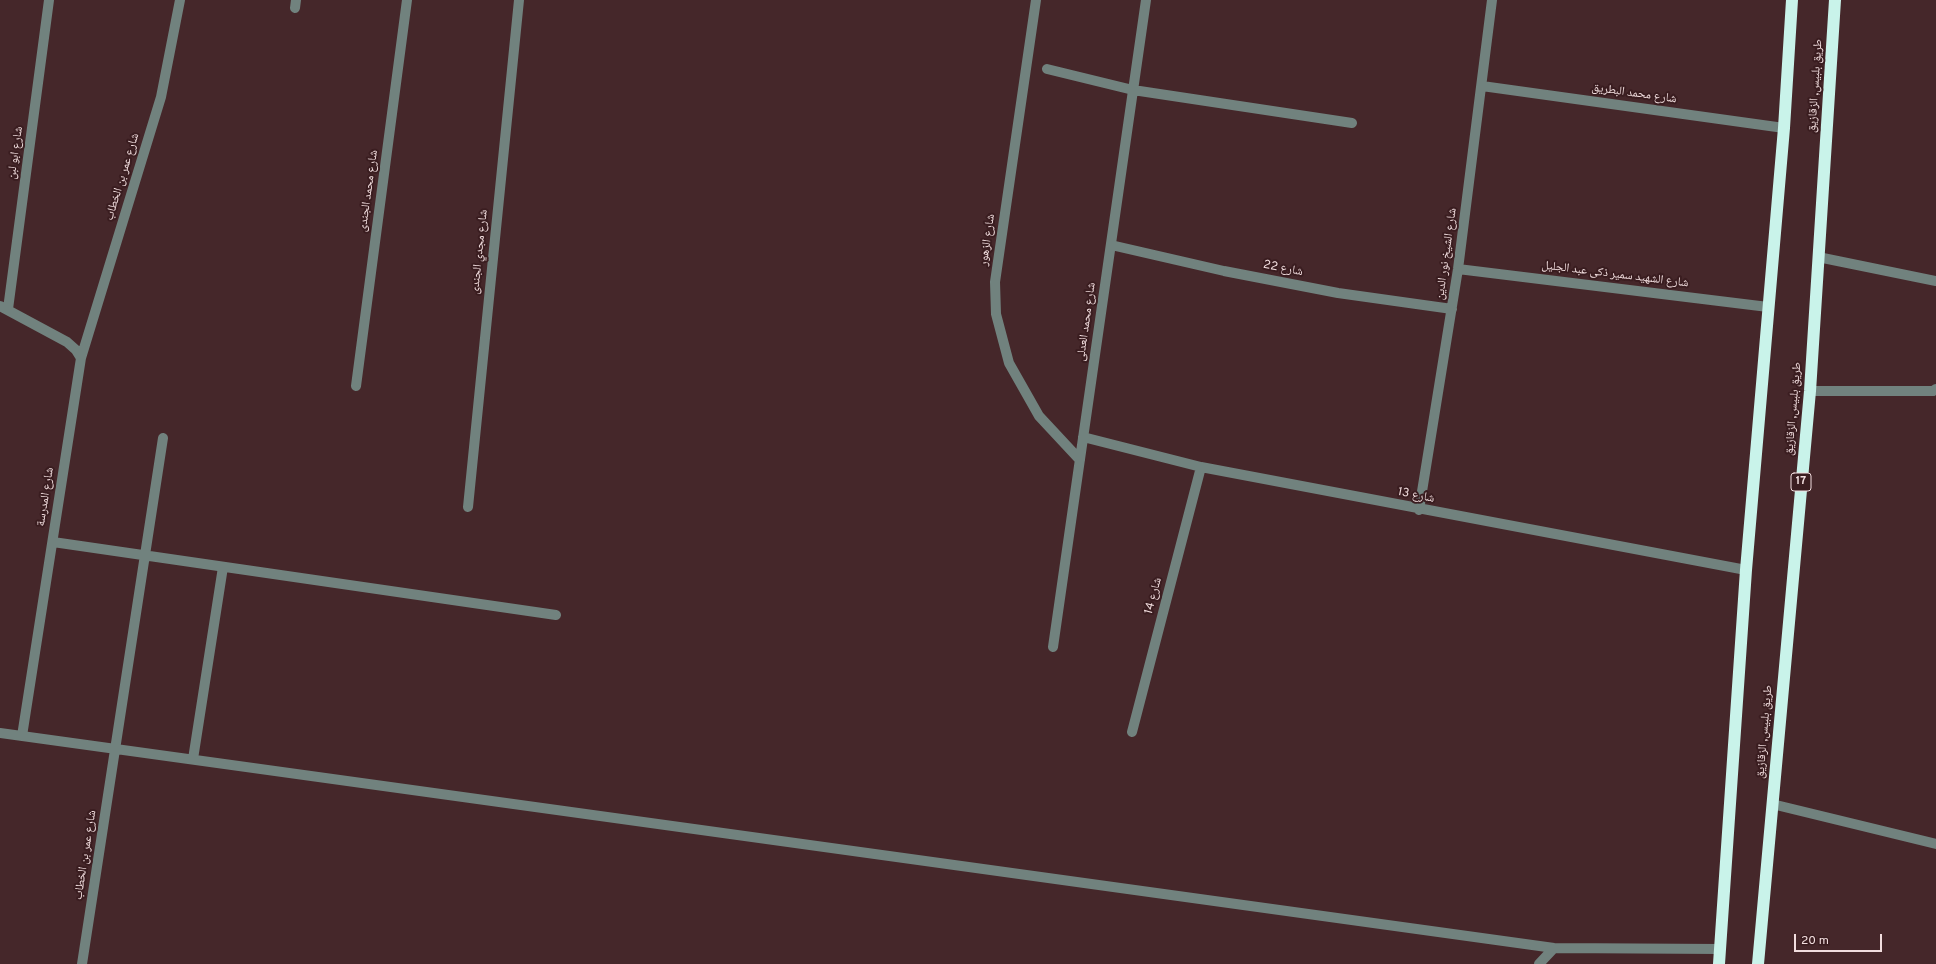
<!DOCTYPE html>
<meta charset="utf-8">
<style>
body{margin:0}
#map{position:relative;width:1936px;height:964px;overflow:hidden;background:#45272a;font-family:Overpass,sans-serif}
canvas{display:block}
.scale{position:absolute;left:1794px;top:934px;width:88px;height:18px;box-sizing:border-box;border:2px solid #f2dedf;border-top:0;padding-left:5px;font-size:12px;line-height:14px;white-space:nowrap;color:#f2dedf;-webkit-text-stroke:3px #3a1d20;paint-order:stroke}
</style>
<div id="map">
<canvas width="1936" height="964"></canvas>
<div class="scale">20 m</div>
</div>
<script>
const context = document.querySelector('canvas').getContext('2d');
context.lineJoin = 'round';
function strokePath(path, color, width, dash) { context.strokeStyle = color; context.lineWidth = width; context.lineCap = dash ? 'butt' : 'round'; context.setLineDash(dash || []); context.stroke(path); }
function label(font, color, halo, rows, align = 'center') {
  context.font = font + ' Overpass,"Noto Naskh Arabic",sans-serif'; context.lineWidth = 4; context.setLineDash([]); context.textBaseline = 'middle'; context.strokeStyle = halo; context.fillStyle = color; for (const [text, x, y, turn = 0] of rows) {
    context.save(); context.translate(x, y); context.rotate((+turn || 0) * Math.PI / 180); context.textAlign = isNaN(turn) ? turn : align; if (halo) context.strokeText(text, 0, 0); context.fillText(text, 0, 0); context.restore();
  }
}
const minor = new Path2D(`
 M1036,0L995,282L996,314L1009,363L1039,416L1080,460
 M295,8L296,0
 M1047,69L1133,90L1352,123
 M1482,86L1784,128
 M1111,245L1224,271L1338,293L1452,309
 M1818,257L1936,281
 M1458,269L1768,307
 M0,306L67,342L76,350L81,358L22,736
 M8,309L49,0
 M81,358L161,97L180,0
 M356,386L407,0
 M1810,391H1933L1936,389
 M1083,437L1201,467L1746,570
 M468,507L519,0
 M1419,510L1458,269L1492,0
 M53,542L556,615
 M1053,647L1146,0
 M1132,732L1201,467
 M0,733L1554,948L1720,949
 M193,759L223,567
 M1772,804L1936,844
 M82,964L163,438
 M1539,964L1554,948`);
const highway = new Path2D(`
 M1719,964L1746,570L1784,128L1792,0
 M1758,964L1810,391L1835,0`);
const shields = [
 [1801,482,20]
];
const shieldNames = [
 ["17",1801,482]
];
const streetNames = [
 ["طريق بلبيس, الزقازيق",1816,86,-86],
 ["شارع محمد البطريق",1634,94,8],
 ["شارع ابو لبن",16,153,-82],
 ["شارع عمر بن الخطاب",123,177,-73],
 ["شارع محمد الجندى",369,191,-82],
 ["شارع الزهور",988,240,-82],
 ["شارع مجدي الجندى",480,252,-84],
 ["شارع الشيخ نور الدين",1447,254,-82],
 ["شارع 22",1283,269,11],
 ["شارع الشهيد سمير ذكى عبد الجليل",1615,275,7],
 ["شارع محمد العدلى",1087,322,-82],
 ["طريق بلبيس, الزقازيق",1794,409,-85],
 ["شارع 13",1416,496,11],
 ["شارع المدرسة",46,497,-81],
 ["شارع 14",1154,596,-75],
 ["طريق بلبيس, الزقازيق",1765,732,-85],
 ["شارع عمر بن الخطاب",86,855,-81]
];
strokePath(minor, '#71827e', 10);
strokePath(highway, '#c9f3ea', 12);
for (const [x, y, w] of shields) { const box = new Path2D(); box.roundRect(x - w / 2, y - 9, w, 18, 3); context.fillStyle = '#3a1d20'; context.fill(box); strokePath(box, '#f2dedf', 1); }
label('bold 11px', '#f2dedf', null, shieldNames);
label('12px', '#f2dedf', '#3a1d20', streetNames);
</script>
